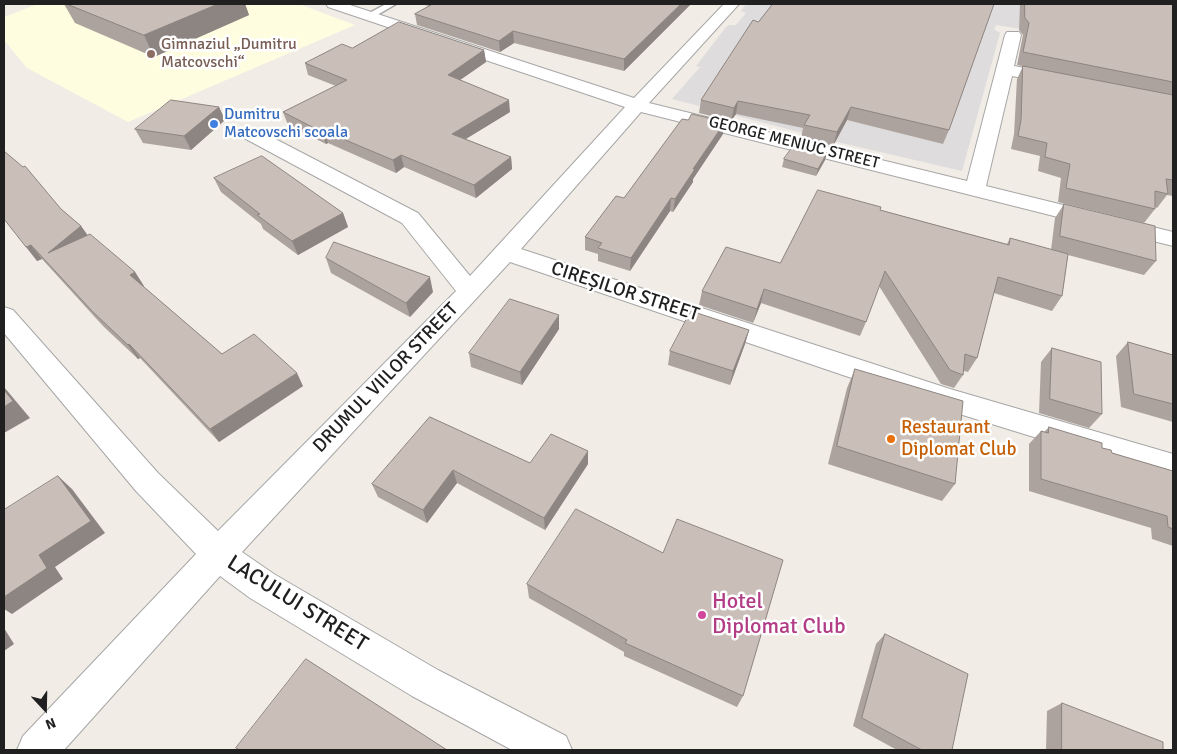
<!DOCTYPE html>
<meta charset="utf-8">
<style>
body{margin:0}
#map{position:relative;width:1177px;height:754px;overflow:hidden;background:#f1ece5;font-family:Signika,sans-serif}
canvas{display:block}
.frame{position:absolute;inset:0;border:5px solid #202020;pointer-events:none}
.north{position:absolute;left:20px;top:684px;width:50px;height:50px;-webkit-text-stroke:4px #fff;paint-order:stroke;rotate:159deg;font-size:14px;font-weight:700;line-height:20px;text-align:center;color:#202020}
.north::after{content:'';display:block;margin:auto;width:18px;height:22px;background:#202020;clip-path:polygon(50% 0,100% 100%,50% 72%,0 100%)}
</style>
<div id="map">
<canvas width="1177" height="754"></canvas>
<div class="frame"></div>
<div class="north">N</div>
</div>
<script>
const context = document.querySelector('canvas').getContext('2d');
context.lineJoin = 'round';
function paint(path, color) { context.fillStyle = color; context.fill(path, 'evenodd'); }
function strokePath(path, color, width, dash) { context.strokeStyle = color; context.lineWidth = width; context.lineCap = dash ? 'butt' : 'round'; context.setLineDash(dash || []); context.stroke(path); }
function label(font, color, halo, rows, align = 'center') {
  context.font = font + ' Signika,sans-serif'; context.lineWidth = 5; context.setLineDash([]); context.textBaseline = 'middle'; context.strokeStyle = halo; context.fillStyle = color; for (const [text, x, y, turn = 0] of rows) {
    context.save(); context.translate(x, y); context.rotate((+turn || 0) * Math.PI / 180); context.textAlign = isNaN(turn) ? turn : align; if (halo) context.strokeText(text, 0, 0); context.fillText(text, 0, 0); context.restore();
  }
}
const residential = new Path2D(`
 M746,4H1173V96L1018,67L1027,30L996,25L994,29L1000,33L962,171L833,141L672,99L700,67L696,66L726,27L729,25H736L746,13L741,11Z`);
const education = new Path2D(`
 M38,4H299L355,25L128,122L27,68L4,40V17Z`);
const service = new Path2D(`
 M386,4H396L372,18H366L364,16Z`);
const minor = new Path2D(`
 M326,4H347L634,98L724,4H739L649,103L967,181L1005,35L1007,32H1019L1021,35L1014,66L1061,75L1064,79L1061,83L1055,84L1012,76L986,186L1173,232V246L641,112L521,249L950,389L1173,454V480L940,408L510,262L242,552L274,574L438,670L566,736L572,750H512L412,696L250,598L220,576L64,750H17L23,736L196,554L136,491L4,333V307L13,310L158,473L218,531L456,291L402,223L244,138L241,134L244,130L251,128L258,130L418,213L470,276L625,107L328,7Z`);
const wall = new Path2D(`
 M64,4H245L249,15L154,57L75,23Z
 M421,4H691L624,71L514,43L500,52L417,25L415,14L429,6Z
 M1020,4H1173V196L1167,195L1157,208L1155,207V209L1144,223L1058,202L1061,178L1038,171L1040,156L1011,149L1014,134L1017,79L1023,66L1017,65L1023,35L1019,30Z
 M758,22L949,130L943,144L847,120L833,146L801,138L803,128L736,114L731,121L699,113L701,100Z
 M352,48L484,50L486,62L460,80L510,112L466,139L511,157L512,169L476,198L404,167L396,173L328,143L326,144L288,125L283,112L336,86L308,75L305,63Z
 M219,107L225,120L191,150L143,143L135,129Z
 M723,134L693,179V182L673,212L670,211L630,271L598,261V254L585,250V237L624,198Z
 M4,151L61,209L81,226L88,236L135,272L144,287L222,354L303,386L219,442L140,358L138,359L103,326L42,259L37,261Z
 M827,153L825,160L816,176L782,167L784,159Z
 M214,178L343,213L348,227L298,255L263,229L261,224L221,192Z
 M1064,204L1156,261L1144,275L1068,255L1062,296L1052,311L994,293L977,358L968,372L964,371L963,375L954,388L941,384L879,286L866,322L860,336L761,303L753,323L699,305L702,291L780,263L880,210L1007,244L1010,238L1051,250L1055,218Z
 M326,258L433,292L410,317L331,273Z
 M559,329L522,385L471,367L469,353Z
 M749,330L745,344L730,385L668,365L670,351Z
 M1128,342L1173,355V422L1121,407L1116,356Z
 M1052,348L1102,414L1089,428L1039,413L1041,362Z
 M855,369L955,484L942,501L828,464L847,388Z
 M430,417L530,463L588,464L545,530L457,483L427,523L378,497L372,484Z
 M1049,427L1102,448L1112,453L1173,471V546L1152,539L1151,528L1029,491V444L1041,431L1044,432Z
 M527,584L743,696L737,707L624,656V652L529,598Z
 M885,634L952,750H897L853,726L876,644Z
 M1062,703L1163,750H1046L1047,711Z`);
const shadedWall = new Path2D(`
 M218,4H245L249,15L154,57L144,35Z
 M681,4H691L624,71V59Z
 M513,31L514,43L500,52L499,41Z
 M484,50L486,62L450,87L448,75Z
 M509,100L510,112L454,146L452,134Z
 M738,101L736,114L731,121L734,108Z
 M219,107L225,120L191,150L184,136Z
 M851,107L847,120L833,146L837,132Z
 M725,122L723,134L693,179V182L673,212L675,199L693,169Z
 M324,131L328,143L326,144L322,132Z
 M827,153L825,160L816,176L818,169Z
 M401,155L404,167L396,173L393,160Z
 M511,157L512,169L476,198L474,185Z
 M671,198L670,211L630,271L631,258Z
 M343,213L348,227L298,255L292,241Z
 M81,226L91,240L48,253Z
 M31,245L42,259L37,261L26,247Z
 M135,272L144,286L140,289L130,275Z
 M430,277L433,292L410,317L406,303Z
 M764,289L761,303L753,323L757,309Z
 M559,315V329L522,385L520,372Z
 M749,330L745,344L730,385L733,371Z
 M129,344L140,358L138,359L128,345Z
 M297,373L303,386L219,442L210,429Z
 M4,387L30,418L4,433Z
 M588,451V464L545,530L544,518Z
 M453,470L457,483L427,523L423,510Z
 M58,476L72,489L105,533L55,567L63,579L12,614L4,609V597L39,555Z
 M4,628L14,644L4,651Z`);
const building = new Path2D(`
 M67,4H218L144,35Z
 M433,4H681L624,59L513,31L499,41L415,14Z
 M773,4H994L949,130L851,107L837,132L804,125L810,115L738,101L734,108L701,100L753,20L758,22Z
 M1025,4H1173V82L1023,52L1029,23L1025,18Z
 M399,22L484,50L448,75L509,100L452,134L511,157L474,185L401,155L393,160L324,131L322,132L283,112L347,80L305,63L342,44L352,48Z
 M1023,66L1173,95V180L1166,179L1168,194L1155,191V209L1066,188L1070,164L1045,157L1047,143L1018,136L1021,120Z
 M171,100L219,107L184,136L135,129Z
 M692,114L725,122L693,169H695L675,199L671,198L631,258L598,248L602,243L585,237L616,196L624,198L682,119L688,120Z
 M794,145L827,153L818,169L784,159Z
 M4,151L23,167L25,166L61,209L81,226L48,253L90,234L135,272L130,275L222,354L254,334L297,373L210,429L129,344L128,345L93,312L31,245L26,247L4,219Z
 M262,156L343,213L292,241L257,215L260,214L214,178Z
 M818,190L881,207L880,210L1009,245L1010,238L1068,254L1062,296L998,277L977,358L965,354L963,375L950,370L885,271L866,322L764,289L757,309L702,291L726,247L780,263Z
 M1064,204L1155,226L1156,261L1060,236Z
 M334,242L430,277L406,303L326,258Z
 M510,299L559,315L520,372L469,353Z
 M691,311L749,330L733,371L670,351Z
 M1128,342L1173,355V404L1134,394Z
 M1052,348L1101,362L1102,414L1050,399Z
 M855,369L963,401L955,484L837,446Z
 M4,390L13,401L4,407Z
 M430,417L530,463L551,434L588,451L544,518L453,470L423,510L372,484Z
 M1049,427L1102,443V448L1111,450L1112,453L1173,471V529L1168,527L1167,516L1041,479V431L1048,433Z
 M58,476L91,521L39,555L47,568L4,597V510Z
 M576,509L663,553L677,519L783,560L743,696L625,643L627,640L527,584Z
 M885,634L968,674L952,750H922L862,718Z
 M306,659L447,750H240L236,748Z
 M1062,703L1163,742V750H1062Z`);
const markers = [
 [151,54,5,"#8d6e63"],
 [214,124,5,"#3f7fe0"],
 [891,439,5,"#e8710a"],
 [702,615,5,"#d1479c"]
];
const farEducationnames = [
 ["Gimnaziul „Dumitru",161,45],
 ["Matcovschi“",161,63]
];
const farShopnames = [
 ["Dumitru",224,115],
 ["Matcovschi scoala",224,133]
];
const farStreetnames = [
 ["GEORGE MENIUC STREET",794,143,14]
];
const streetNames = [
 ["CIREȘILOR STREET",625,292,18],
 ["DRUMUL VIILOR STREET",386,378,-46]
];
const foodNames = [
 ["Restaurant",901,428],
 ["Diplomat Club",901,450]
];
const nearHotelnames = [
 ["Hotel",712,602],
 ["Diplomat Club",712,627]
];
const nearStreetnames = [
 ["LACULUI STREET",297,604,32]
];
paint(residential, '#dedcdd');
paint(education, '#fffde0');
strokePath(service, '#a7a7a7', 3);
strokePath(minor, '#a7a7a7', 2);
paint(service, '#fff');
paint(minor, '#fff');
paint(wall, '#ada39e');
paint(shadedWall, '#8d8581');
paint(building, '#c9beb8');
strokePath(building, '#8d8581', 1);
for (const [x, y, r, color] of markers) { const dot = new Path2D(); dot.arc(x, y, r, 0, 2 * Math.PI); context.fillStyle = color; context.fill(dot); strokePath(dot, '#fff', 2); }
label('16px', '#785e54', '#fff', farEducationnames, 'left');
label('16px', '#366cbe', '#fff', farShopnames, 'left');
label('16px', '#202020', '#fff', farStreetnames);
label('19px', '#202020', '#fff', streetNames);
label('19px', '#c56008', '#fff', foodNames, 'left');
label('22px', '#b23c85', '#fff', nearHotelnames, 'left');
label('22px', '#202020', '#fff', nearStreetnames);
</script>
